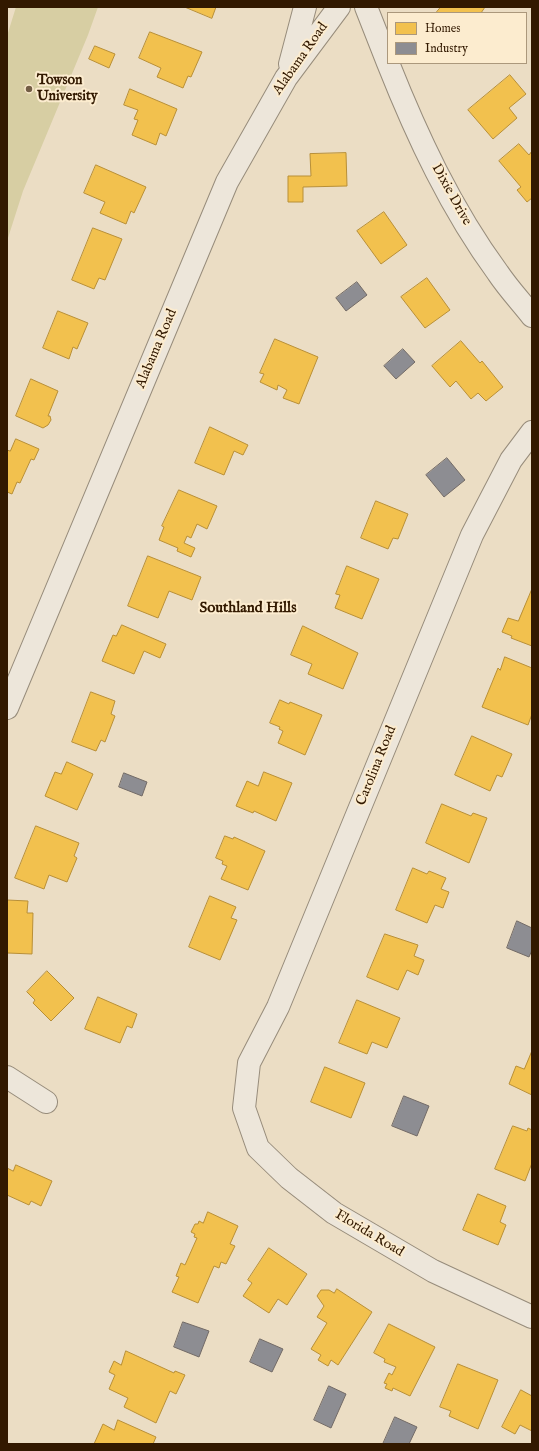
<!DOCTYPE html>
<style>
body{margin:0}
#map{position:relative;width:539px;height:1451px;overflow:hidden;background:#ebddc4;font-family:"IM FELL English",serif}
canvas{display:block}
.frame{position:absolute;inset:0;border:8px solid #321900;pointer-events:none}
.legend{position:absolute;left:387px;top:12px;width:140px;height:52px;box-sizing:border-box;background:#fceccf;border:1px solid #ab987c;margin:0;padding:5px 7px;list-style:none;font-size:12px;color:#321900}
.legend li{display:flex;align-items:center;gap:8px;height:20px}
.legend b{width:20px;border:1px solid #ab987c}
</style>
<div id="map">
<canvas width="539" height="1451"></canvas>
<div class="frame"></div>
<ul class="legend">
<li><b style="height:11px;background:#f2c14e"></b>Homes</li>
<li><b style="height:11px;background:#8d8d92"></b>Industry</li>
</ul>
</div>
<script>
const context = document.querySelector('canvas').getContext('2d');
context.lineJoin = 'round';
function paint(path, color) { context.fillStyle = color; context.fill(path, 'evenodd'); }
function strokePath(path, color, width, dash) { context.strokeStyle = color; context.lineWidth = width; context.lineCap = dash ? 'butt' : 'round'; context.setLineDash(dash || []); context.stroke(path); }
function label(font, color, halo, rows, align = 'center') {
  context.font = font + ' "IM FELL English",serif'; context.lineWidth = 4; context.setLineDash([]); context.textBaseline = 'middle'; context.strokeStyle = halo; context.fillStyle = color; for (const [text, x, y, turn = 0] of rows) {
    context.save(); context.translate(x, y); context.rotate((+turn || 0) * Math.PI / 180); context.textAlign = isNaN(turn) ? turn : align; if (halo) context.strokeText(text, 0, 0); context.fillText(text, 0, 0); context.restore();
  }
}
const green = new Path2D(`
 M16,7H98L88,35L23,191L7,241V36Z`);
const homes = new Path2D(`
 M185,7H216L212,18Z
 M441,7H485L481,13H436Z
 M150,32L202,52L191,77L188,76L183,88L157,77L161,68L139,58Z
 M95,46L115,54L109,68L89,59Z
 M510,75L526,94L509,108L517,118L493,139L468,110Z
 M130,89L177,109L166,136L160,133L156,145L132,135L138,120L134,119L138,110L124,105Z
 M519,144L529,155L532,151V198L527,202L517,190L521,187L499,161Z
 M346,153L347,186L303,187V202H288V176H311L310,154Z
 M96,165L146,187L134,213L131,211L126,224L100,213L105,202L84,193Z
 M384,212L407,245L381,264L357,231Z
 M93,228L122,239L105,280L99,278L94,289L72,280Z
 M427,278L450,310L425,328L401,297Z
 M58,311L88,323L77,349L73,347L69,359L43,348Z
 M275,339L318,357L299,404L283,398L287,390L278,385L277,390L260,382L264,374L260,373Z
 M461,341L480,363L482,361L503,387L486,401L478,393L471,399L456,381L450,387L432,366Z
 M31,379L58,391L48,416H50L51,420L48,425L43,428L16,416Z
 M210,427L248,445L243,455L234,451L224,475L195,463Z
 M16,439L39,449L34,460L31,459L20,483L17,482L12,494L7,492V450L10,451Z
 M179,490L217,506L207,529L197,524L191,538L187,536L184,543L195,548L191,557L177,551L178,548L159,540L164,527L162,526Z
 M376,501L408,514L398,539L393,538L388,549L361,538Z
 M148,556L201,577L192,600L169,591L158,618L128,606Z
 M347,566L379,579L362,619L335,608L340,595L336,594Z
 M532,589V646L511,638L512,636L502,632L508,618L518,621Z
 M122,625L166,644L160,658L144,651L134,674L102,661L113,635L116,636Z
 M303,626L358,653L343,689L308,674L312,664L291,655Z
 M505,657L532,668V714L528,725L482,707L498,668L500,670Z
 M91,692L115,701L111,714L115,716L105,742L101,740L96,751L72,742Z
 M280,700L289,704L290,702L322,715L305,755L278,743L283,731L279,729L280,727L270,723Z
 M472,736L512,754L502,777L497,775L490,791L455,775Z
 M67,762L93,774L77,810L45,796L55,772L61,774Z
 M264,772L292,783L276,821L254,811L253,813L236,806L247,781L258,786Z
 M442,804L471,816L473,813L487,818L469,863L426,843Z
 M36,826L79,843L74,856L77,858L67,882L49,875L44,889L15,878Z
 M225,836L233,839L234,837L265,851L248,890L221,879L227,866L222,864L223,861L216,858Z
 M413,868L427,874L429,871L446,878L441,889L449,892L443,908L435,905L427,923L396,910Z
 M210,896L236,907L231,918L237,920L220,960L189,947Z
 M7,900L28,901L27,913H33L32,954L7,953Z
 M385,934L418,945L414,956L424,960L418,975L407,970L398,990L367,977Z
 M47,971L74,998L51,1021L33,1003L35,1000L27,992Z
 M98,997L137,1014L132,1028L127,1026L120,1043L85,1029Z
 M357,1000L400,1018L387,1048L372,1042L367,1054L339,1043Z
 M532,1051V1095L509,1084L516,1066L524,1069Z
 M325,1067L365,1083L351,1118L311,1102Z
 M513,1126L527,1131L528,1128L532,1130V1163L525,1181L495,1169Z
 M16,1165L52,1181L41,1206L31,1201L29,1205L7,1195V1168L13,1171Z
 M478,1194L506,1206L500,1222L506,1225L498,1245L463,1230Z
 M208,1212L238,1226L230,1244L235,1246L226,1264L221,1262L219,1268L214,1266L198,1303L172,1292L179,1277L176,1276L181,1263L185,1265L197,1238L194,1237L195,1234L191,1232L195,1224H198L199,1221L203,1223Z
 M269,1248L307,1274L287,1305L278,1299L269,1313L243,1296L252,1283L248,1280Z
 M337,1289L372,1312L338,1365L331,1360L328,1366L318,1360L321,1355L311,1349L327,1323L317,1317L324,1306L317,1296L321,1290H329L334,1293Z
 M389,1324L435,1347L410,1396L393,1388L392,1391L385,1388L387,1384L384,1383L389,1373L392,1375L396,1367L384,1362L385,1359L374,1353Z
 M126,1351L174,1373L175,1371L185,1375L176,1394L170,1391L156,1423L124,1407L128,1398L109,1389L115,1375L109,1372L114,1361L121,1365Z
 M458,1364L498,1380L478,1429L449,1416L451,1411L440,1407Z
 M521,1390L532,1396V1431L520,1425L515,1434L502,1427Z
 M118,1420L156,1437L153,1444H94L103,1424L114,1430Z`);
const industry = new Path2D(`
 M357,282L367,295L346,311L336,298Z
 M403,349L415,362L396,379L384,366Z
 M447,458L465,480L444,497L426,475Z
 M124,773L147,782L142,796L119,787Z
 M517,921L532,928V950L529,957L507,948Z
 M404,1096L429,1106L417,1136L392,1126Z
 M183,1322L209,1331L199,1357L174,1347Z
 M260,1339L283,1349L272,1372L250,1362Z
 M329,1386L346,1394L331,1428L314,1420Z
 M395,1417L417,1427L409,1444H383Z`);
const street = new Path2D(`
 M366,7L388,63
 M388,63C417,136 451,209 498,273C508,288 521,302 532,316
 M290,64L305,7
 M532,432L511,460L472,535L278,1007L249,1063L244,1108L258,1148L289,1178L334,1213L433,1271L532,1317
 M7,708L227,182L286,78L339,7
 M7,1077L46,1102`);
const markers = [
 [29,89,4,"#735e45"]
];
const streetNames = [
 ["Alabama Road",301,59,-55],
 ["Dixie Drive",451,195,61],
 ["Alabama Road",157,349,-67],
 ["Carolina Road",377,766,-68],
 ["Florida Road",369,1234,31]
];
const poiNames = [
 ["Towson",37,81],
 ["University",37,97]
];
const neighbourhoodNames = [
 ["Southland Hills",248,609]
];
paint(green, '#d7cea3');
paint(homes, '#f2c14e');
strokePath(homes, '#b88f37', 1);
paint(industry, '#8d8d92');
strokePath(industry, '#726a66', 1);
strokePath(street, '#978c7b', 24);
strokePath(street, '#ede6da', 22);
for (const [x, y, r, color] of markers) { const dot = new Path2D(); dot.arc(x, y, r, 0, 2 * Math.PI); context.fillStyle = color; context.fill(dot); strokePath(dot, '#fceccf', 1.5); }
label('14px', '#321900', '#fceccf', streetNames);
label('bold 14px', '#321900', '#fceccf', poiNames, 'left');
label('bold 15px', '#321900', '#fceccf', neighbourhoodNames);
</script>
